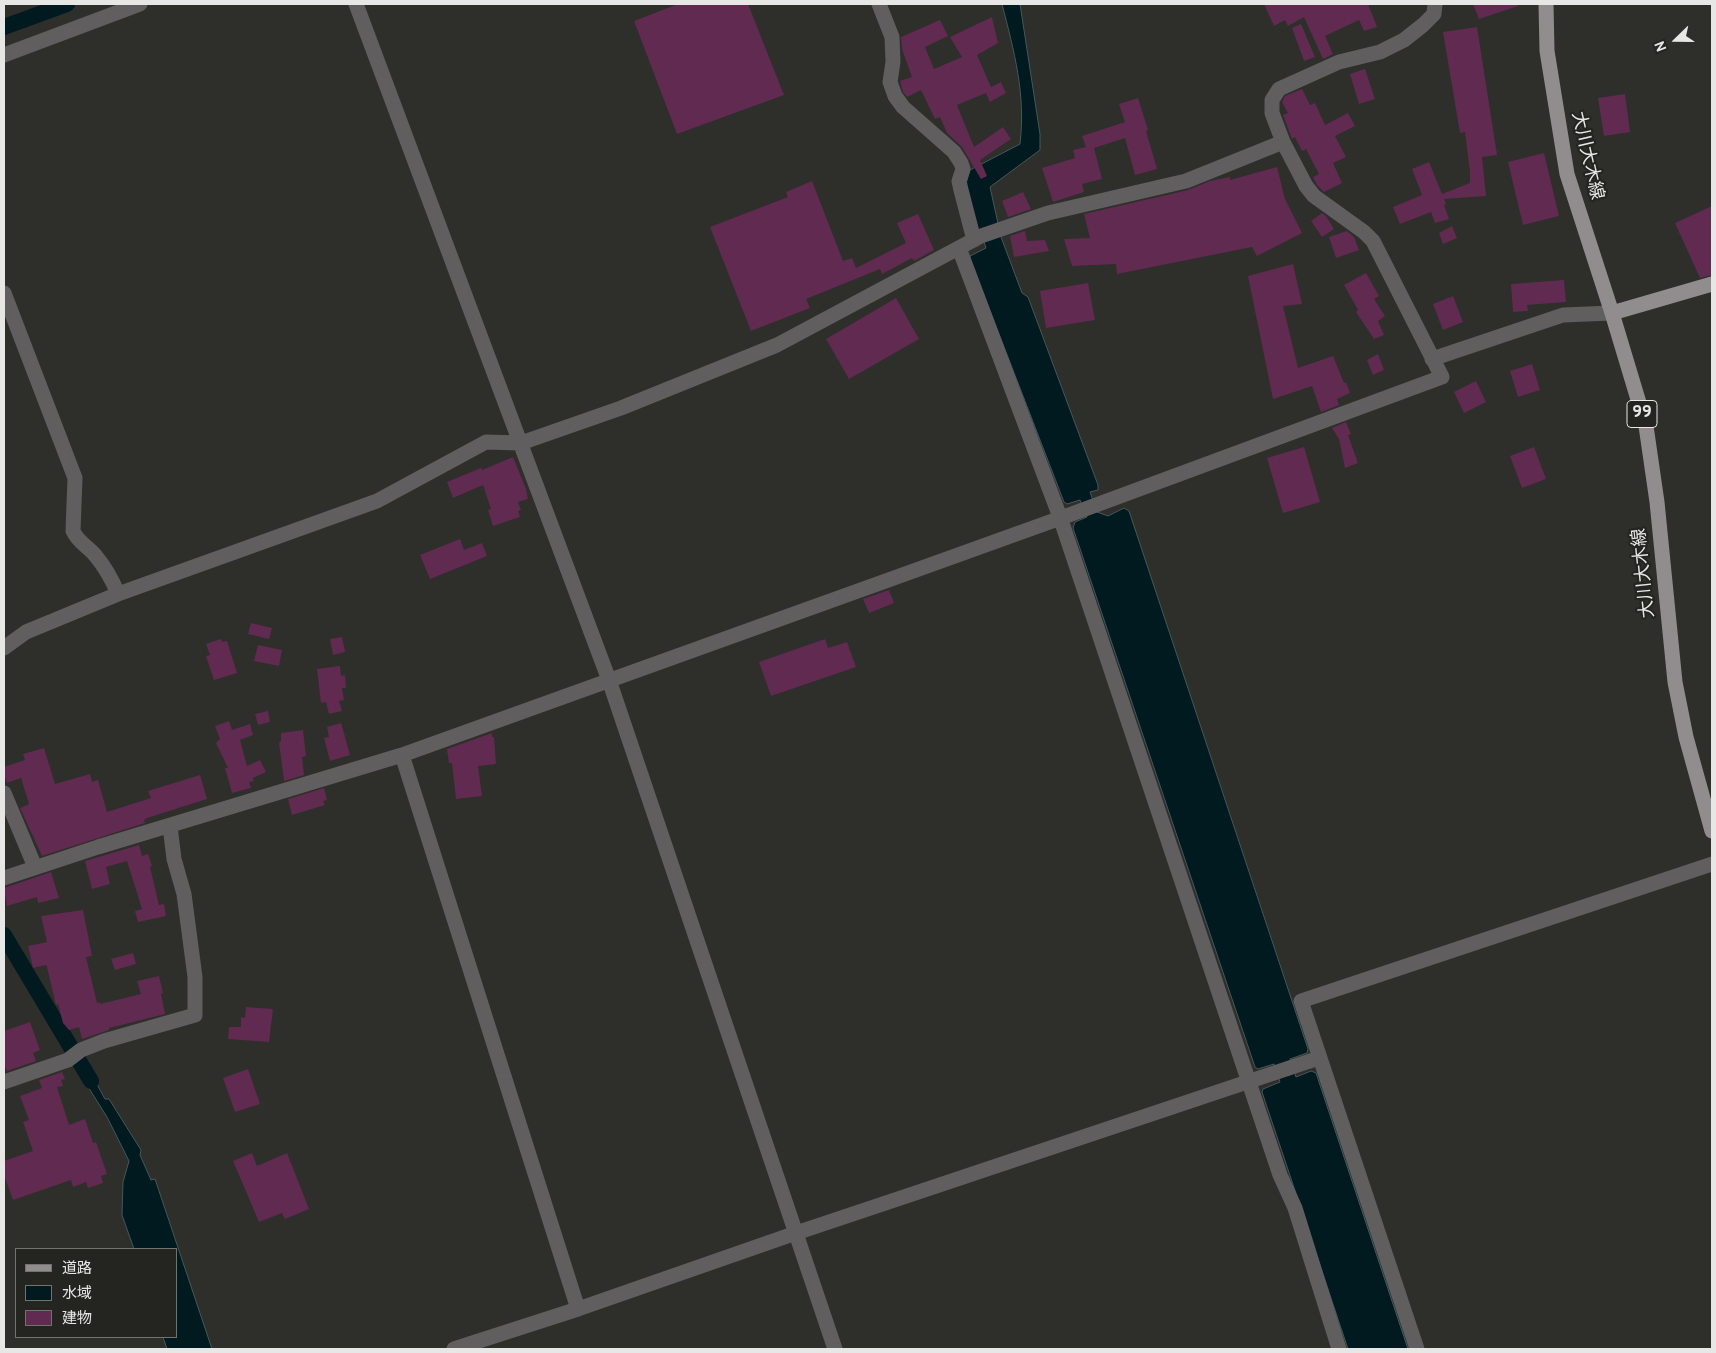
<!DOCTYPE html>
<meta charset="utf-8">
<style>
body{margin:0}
#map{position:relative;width:1716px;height:1353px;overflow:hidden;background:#2e2e2a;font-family:Overpass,"Noto Sans JP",sans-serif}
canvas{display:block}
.frame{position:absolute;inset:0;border:5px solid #e7e7e5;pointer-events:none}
.legend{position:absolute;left:15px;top:1248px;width:162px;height:90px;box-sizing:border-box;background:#242421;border:1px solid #72726f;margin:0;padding:6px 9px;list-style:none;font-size:15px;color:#e7e7e5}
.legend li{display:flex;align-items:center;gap:10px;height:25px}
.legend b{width:25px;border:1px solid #72726f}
.north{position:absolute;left:1651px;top:15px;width:50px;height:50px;-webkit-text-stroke:4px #242421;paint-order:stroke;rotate:248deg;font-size:14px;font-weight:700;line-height:20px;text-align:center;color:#e7e7e5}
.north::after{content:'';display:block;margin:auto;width:18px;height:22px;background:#e7e7e5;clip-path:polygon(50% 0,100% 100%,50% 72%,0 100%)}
</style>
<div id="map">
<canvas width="1716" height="1353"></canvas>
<div class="frame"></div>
<ul class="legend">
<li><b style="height:6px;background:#918d8e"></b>道路</li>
<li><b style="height:14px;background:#001a1f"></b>水域</li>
<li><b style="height:14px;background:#612a51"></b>建物</li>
</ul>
<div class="north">N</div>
</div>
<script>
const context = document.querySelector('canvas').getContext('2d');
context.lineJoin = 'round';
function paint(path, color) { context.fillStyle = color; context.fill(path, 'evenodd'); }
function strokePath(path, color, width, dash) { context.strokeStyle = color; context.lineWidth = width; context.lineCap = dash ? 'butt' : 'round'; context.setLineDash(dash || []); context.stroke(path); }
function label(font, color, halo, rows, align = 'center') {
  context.font = font + ' Overpass,"Noto Sans JP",sans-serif'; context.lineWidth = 4.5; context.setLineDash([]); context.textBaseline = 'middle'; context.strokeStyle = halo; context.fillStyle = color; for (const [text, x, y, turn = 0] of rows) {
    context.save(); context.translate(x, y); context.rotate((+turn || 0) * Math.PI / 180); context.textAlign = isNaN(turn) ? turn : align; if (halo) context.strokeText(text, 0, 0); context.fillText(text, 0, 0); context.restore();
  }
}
const water = new Path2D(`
 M1002,4H1020L1040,134V150L990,187L1001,237L1022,293L1028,297L1098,485V490L1090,492L1097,512L1108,516L1124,508L1129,511L1308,1049L1307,1053L1290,1059L1296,1077L1311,1071L1316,1073L1408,1349H1348L1262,1092L1263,1089L1280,1082L1274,1064L1258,1069L1255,1067L1073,528L1075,522L1087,517L1080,500L1067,504L1064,502L970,259V256L986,248L981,233L978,234L965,187L970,170L1020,144C1026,94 1014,51 1002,4Z
 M83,1059L105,1099H109L141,1150L140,1155L151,1180L155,1179L212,1349H167L163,1337H176V1249H134L122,1215L123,1182L129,1161L107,1117L75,1066Z`);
const canal = new Path2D(`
 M4,27L67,4
 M4,935L91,1081`);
const building = new Path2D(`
 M678,4H748L784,95L677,134L634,21Z
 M1264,4H1368L1377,27L1364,31L1359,20L1325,36L1333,54L1323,59L1304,17L1288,26L1285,20L1274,26Z
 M1473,4H1518V6L1479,19Z
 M992,17L998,43L977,55L991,87L1001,82L1006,93L990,102L986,93L957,105L974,147L1003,127L1011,139L980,160L987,176L981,179L962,147L947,133L940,117L935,119L921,90L907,97L903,92L900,81L912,77L902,49L901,37L940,20L948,36L925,47L934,69L962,57L950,37Z
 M1301,24L1315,57L1304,61L1292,28Z
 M1477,27L1497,155L1482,157L1486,196L1444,199L1446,204L1444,205L1449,219L1435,223L1431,212L1400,224L1393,207L1422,195L1412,169L1429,162L1442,194L1470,183V172L1465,132L1460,133L1443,32Z
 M1365,69L1375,99L1359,104L1350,74Z
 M1302,89L1310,105L1315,103L1325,125L1348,113L1355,126L1335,136L1346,157L1333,163L1342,183L1324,192L1317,185L1313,177L1319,174L1306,149L1302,151L1295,137L1292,139L1283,115L1288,113L1282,102L1285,96Z
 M1625,94L1630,132L1604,136L1598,98Z
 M1138,98L1148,130L1146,131L1157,169L1135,175L1125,138L1094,148L1102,179L1082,184L1084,192L1053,202L1042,168L1075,158L1073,150L1086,147L1082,136L1125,122L1119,104Z
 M1544,153L1559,216L1523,225L1508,162Z
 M1277,167L1285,199L1302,233L1257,256L1252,247L1117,274L1116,264L1072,266L1064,239L1090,238L1084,214L1188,190L1210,181L1230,177V180Z
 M812,181L843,261L852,258L856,268L906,243L897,223L918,214L934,250L914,261L912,258L882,274L880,269L806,299L810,308L751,331L710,227L788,197L786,192Z
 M1023,192L1031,209L1008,217L1002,201Z
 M1712,206V275L1700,278L1675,223Z
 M1322,213L1326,216L1334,229L1322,237L1311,221Z
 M1452,226L1457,238L1443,244L1439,233Z
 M1025,231L1027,241L1045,240L1049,251L1014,257L1010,236Z
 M1347,231L1354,237L1359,250L1336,258L1329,237Z
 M1293,264L1302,304L1283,306L1298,368L1333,356L1344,383L1346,382L1350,393L1337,399L1339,405L1321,412L1312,386L1273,399L1248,276Z
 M1366,273L1379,296L1374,299L1385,316L1378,321L1384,335L1374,339L1356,312L1358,310L1344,285Z
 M1564,280L1566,302L1527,305L1528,311L1513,312L1511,284Z
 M1088,283L1095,320L1046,328L1040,291Z
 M1453,296L1463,322L1443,330L1433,304Z
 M896,298L919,339L849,379L826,339Z
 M1378,354L1384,370L1373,375L1367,360Z
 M1532,364L1540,390L1518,397L1510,371Z
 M1476,381L1486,402L1464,413L1454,392Z
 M1346,422L1351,434L1348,435L1358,463L1345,468L1339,439L1332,428Z
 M1304,447L1320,502L1283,513L1267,458Z
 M1534,447L1546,479L1522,488L1510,456Z
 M513,457L526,489L528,499L518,502L521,510L518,511L520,517L493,526L488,510L491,509L483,485L453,498L447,482L481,468L482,470Z
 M460,539L464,550L482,543L487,556L430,579L420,555Z
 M889,590L894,603L869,613L863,599Z
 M251,623L272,628L269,639L248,634Z
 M342,637L345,652L333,655L330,639Z
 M221,639L222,642L227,641L237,673L214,680L206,656L210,655L206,644Z
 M825,639L828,648L847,642L856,667L771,696L759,662Z
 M258,645L282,650L279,666L254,661Z
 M340,666L341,676L345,675L346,688H342L344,700L339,701L342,711L329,714L326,702L321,703L317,669Z
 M268,711L270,722L258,725L255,714Z
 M229,721L232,730L250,724L253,735L240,740L247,766L260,760L266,772L253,778L254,781L249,782L251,788L232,793L225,768H228L216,743L220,739L215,726Z
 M341,723L350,755L330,761L324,738L329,737L327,727Z
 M303,730L306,756L302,757L304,775L284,781L279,743L281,741V733Z
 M492,733V737H494L496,764L478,766L482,796L456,799L452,763H449L447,749Z
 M44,748L55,784L90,774L92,782L98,780L107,812L151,798L148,791L200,775L207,799L147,818L144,820L145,823L42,856L20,808L29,804L21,778L7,783L4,774V767L25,760L23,754Z
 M324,788L327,800L323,801L325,805L292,815L288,799Z
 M139,845L142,856L148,854L152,866L150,867L159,905L164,904L166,916L138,922L135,911L142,909L127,861L106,867L110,884L92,889L85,861Z
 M51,872L59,898L38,903L37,897L7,906L4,888Z
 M83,910L92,956L86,957L97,1003L100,1002V1004L141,994L137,981L159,976L163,993L161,994L165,1014L109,1028V1030L82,1039L79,1027L69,1030L63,1023L58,1004L56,1005L47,967L46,965L33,968L28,946L47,942L41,916Z
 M133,953L136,964L115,970L111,959Z
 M246,1007L273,1009L269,1042L228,1039L229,1027H241V1017L245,1018Z
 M30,1022L40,1050L33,1053L36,1061L7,1071L4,1064V1031Z
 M248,1069L260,1104L235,1112L223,1078Z
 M62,1072L65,1079L61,1080L63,1086L57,1087L69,1125L85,1119L93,1143L96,1142L107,1174L101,1176L103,1183L88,1188L86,1182L73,1187L71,1180L13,1200L4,1175V1161L33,1151L23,1122L29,1120L20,1096L42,1088L39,1080Z
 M252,1153L257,1166L287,1153L309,1209L285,1219L282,1213L259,1222L233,1161Z`);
const minor = new Path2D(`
 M356,4L609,680L835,1349
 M879,4L892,37L893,62L890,82L895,96L903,107L954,152L961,163L963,169L959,181L961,190L974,240
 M4,55L140,4
 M959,248L1060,517L1280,1175L1295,1208L1339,1349
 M4,293L75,478L73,531C78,542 87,546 95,555C105,567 112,579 118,594
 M1432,359L1563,315L1612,313
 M4,648L26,632L118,594L377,501L486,442L521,443L621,408L777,345L981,236L1048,213L1186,181L1283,142
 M402,755L578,1309
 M4,793L35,867
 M4,878L98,847L402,755L1069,515L1442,377L1373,241L1364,232L1314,196L1306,186L1283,142L1272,113V100L1279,89L1339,62L1380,52L1404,40L1423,25L1434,14L1435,4
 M4,1082L68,1060L81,1050L104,1041L195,1015V977L184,894L174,859L170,826
 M454,1349L578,1309L796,1233L1319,1058
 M1417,1349L1301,1001L1712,864`);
const major = new Path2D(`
 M1546,4L1547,51L1567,174L1612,313L1646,426L1657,502L1675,682L1686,737L1712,831
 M1612,313L1712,284`);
const shields = [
 [1642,414,30]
];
const shieldNames = [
 ["99",1642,414]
];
const streetNames = [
 ["大川大木線",1586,156,77],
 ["大川大木線",1645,573,-96]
];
paint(water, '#001a1f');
strokePath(water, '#45585a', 1);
strokePath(canal, '#001a1f', 16);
paint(building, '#612a51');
strokePath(minor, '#605e5f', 15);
strokePath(major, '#918d8e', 15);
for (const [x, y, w] of shields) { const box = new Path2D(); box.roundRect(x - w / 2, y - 13.5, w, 27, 4); context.fillStyle = '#242421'; context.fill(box); strokePath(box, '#e7e7e5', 1); }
label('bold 16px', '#e7e7e5', null, shieldNames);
label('18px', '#e7e7e5', '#242421', streetNames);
</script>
